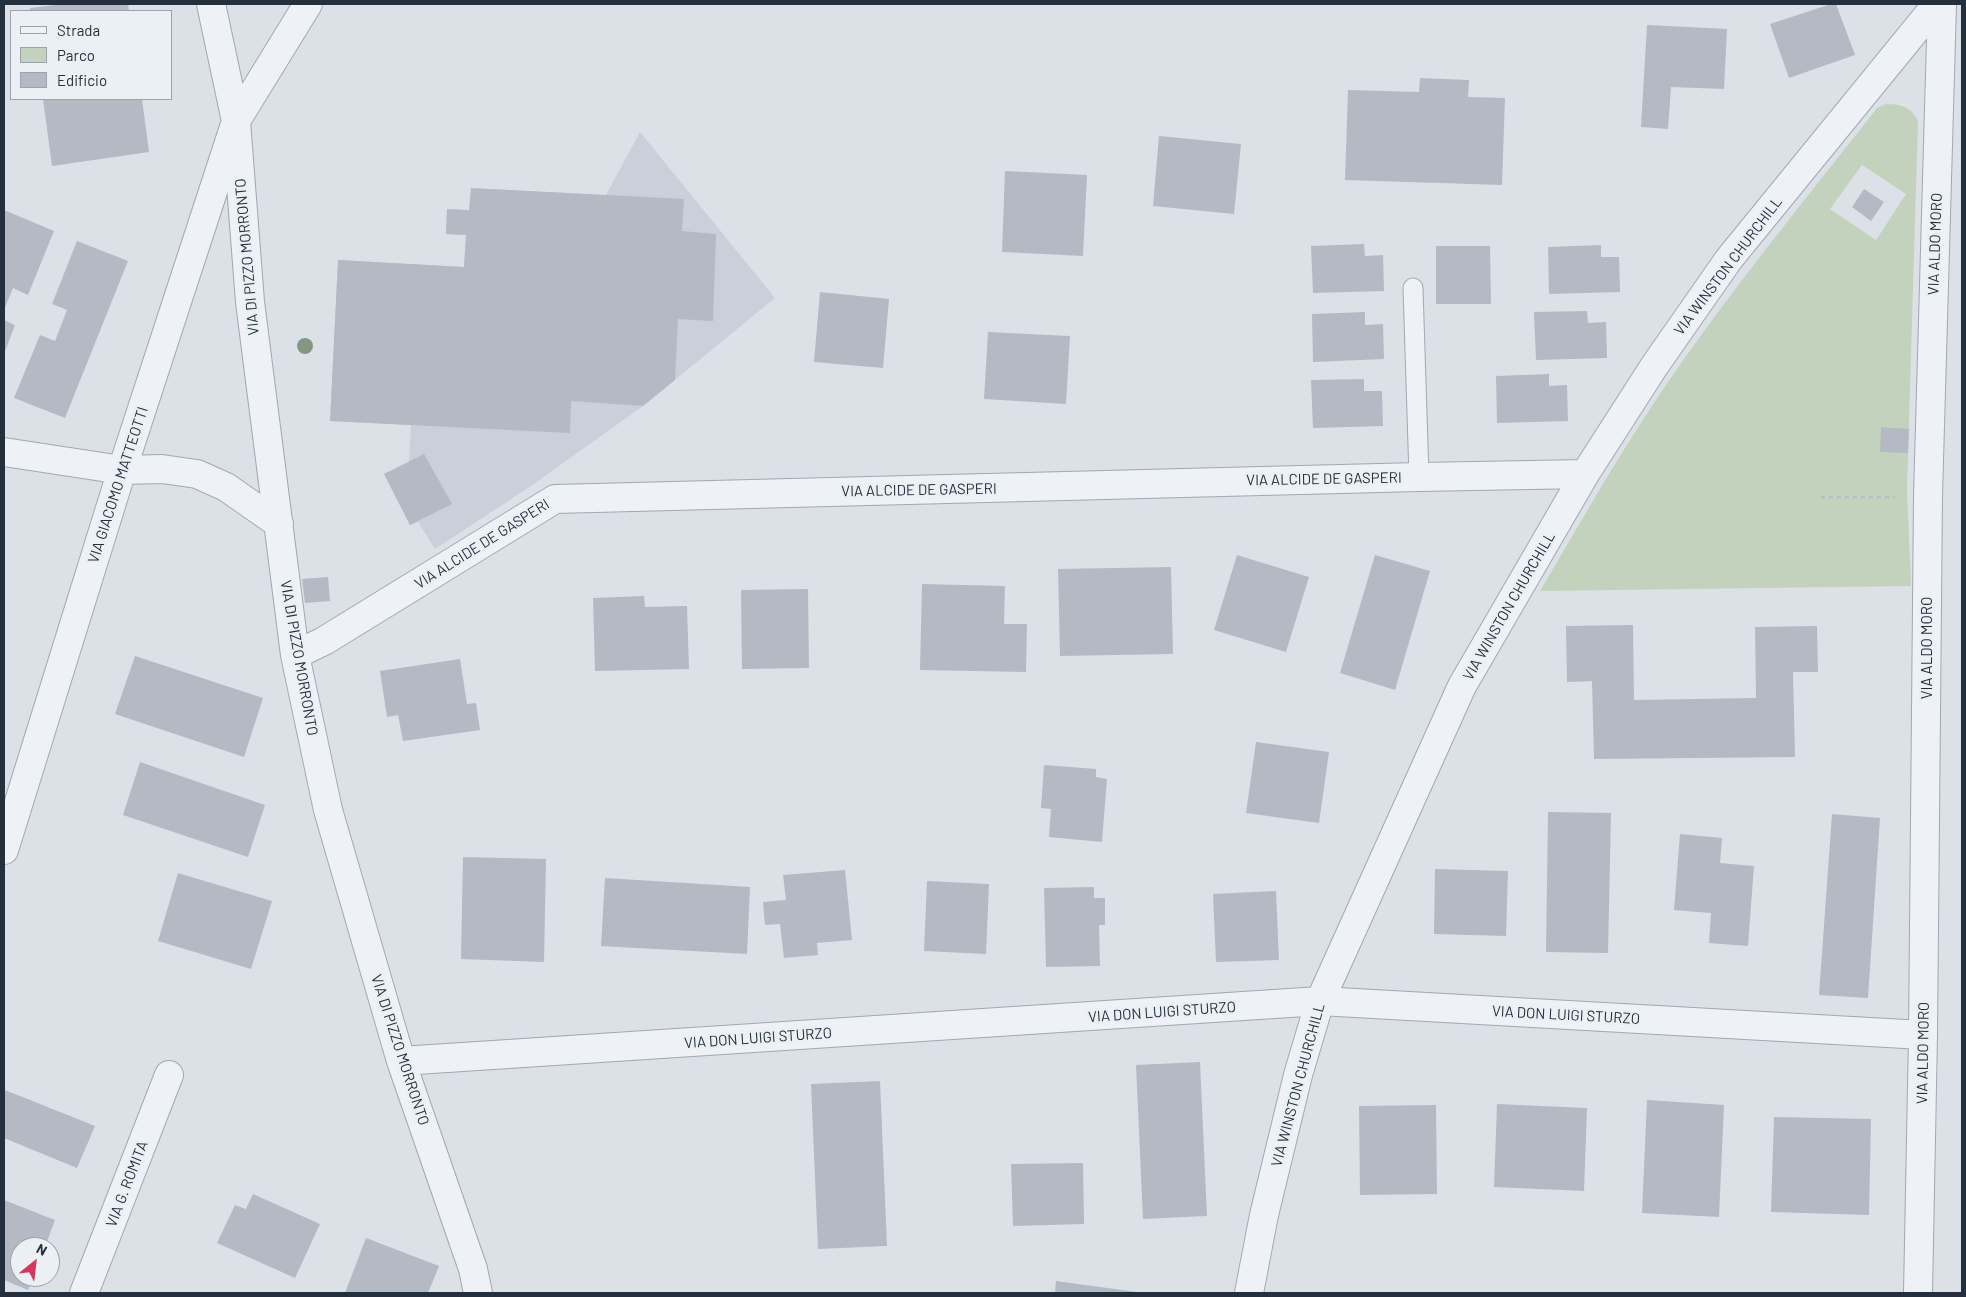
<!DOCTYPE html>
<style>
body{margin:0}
#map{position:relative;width:1966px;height:1297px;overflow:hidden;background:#dce1e7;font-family:Barlow,sans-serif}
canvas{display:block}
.frame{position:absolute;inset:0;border:5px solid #25303e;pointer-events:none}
.legend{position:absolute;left:10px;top:10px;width:162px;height:90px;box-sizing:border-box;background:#ebf0f5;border:1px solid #9ca3ac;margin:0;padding:6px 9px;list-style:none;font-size:15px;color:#25303e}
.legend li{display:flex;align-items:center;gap:10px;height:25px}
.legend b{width:25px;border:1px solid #9ca3ac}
.north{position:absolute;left:10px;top:1237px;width:50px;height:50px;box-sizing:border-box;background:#ebf0f5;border:1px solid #9ca3ac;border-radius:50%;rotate:29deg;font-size:14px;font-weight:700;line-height:20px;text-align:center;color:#25303e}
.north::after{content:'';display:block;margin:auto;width:18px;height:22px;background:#d7365a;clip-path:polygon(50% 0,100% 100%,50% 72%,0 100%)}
</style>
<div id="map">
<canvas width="1966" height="1297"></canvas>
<div class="frame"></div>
<ul class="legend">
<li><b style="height:6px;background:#eef1f5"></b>Strada</li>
<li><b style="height:14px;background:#c3d2bc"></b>Parco</li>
<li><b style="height:14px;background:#b3bac4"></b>Edificio</li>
</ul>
<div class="north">N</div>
</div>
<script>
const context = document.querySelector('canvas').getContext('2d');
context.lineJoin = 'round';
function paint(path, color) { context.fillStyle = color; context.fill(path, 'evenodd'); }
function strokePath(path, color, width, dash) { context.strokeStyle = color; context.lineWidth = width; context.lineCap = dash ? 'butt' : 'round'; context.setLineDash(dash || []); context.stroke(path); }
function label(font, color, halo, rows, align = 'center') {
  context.font = font + ' Barlow,sans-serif'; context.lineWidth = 5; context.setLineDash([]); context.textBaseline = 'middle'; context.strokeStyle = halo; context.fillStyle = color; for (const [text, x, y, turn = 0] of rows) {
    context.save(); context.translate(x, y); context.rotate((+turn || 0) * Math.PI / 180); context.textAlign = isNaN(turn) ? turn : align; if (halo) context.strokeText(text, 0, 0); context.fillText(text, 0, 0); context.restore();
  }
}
const built = new Path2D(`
 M640,132L775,298L643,406L528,488L435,549L418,522L410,525L384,474L409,462L411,425L330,421L338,260L464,267L466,235L446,234L447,209L469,210L471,188L606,195Z`);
const green = new Path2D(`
 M1886,104C1901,104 1912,107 1918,121L1907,489L1911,586L1540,591C1572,537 1603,482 1637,429C1709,316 1795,213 1877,108ZM1862,165L1906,194L1876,240L1830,209Z`);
const building = new Path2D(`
 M65,4H128L129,11H30V8Z
 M1831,4H1836L1855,55L1789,78L1770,24Z
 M1647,25L1727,29L1724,89L1671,87L1668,129L1641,127Z
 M1420,78L1469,80L1468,97L1505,98L1502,185L1345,180L1348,90L1419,92Z
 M43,99H142L149,152L52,166Z
 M1159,136L1241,144L1234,214L1153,206Z
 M1005,171L1087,175L1083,256L1002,252Z
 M471,188L684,199L682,231L716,234L713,321L678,319L675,380L643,406L571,401L570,433L330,421L338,260L464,267L466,235L446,234L447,209L469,210Z
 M1864,189L1884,202L1871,221L1852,207Z
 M4,210L54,231L28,295L13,288L4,310Z
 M77,241L128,261L65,418L14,398L40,335L55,341L67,310L52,304Z
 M1364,244L1365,256L1383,255L1384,291L1313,293L1311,246Z
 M1601,245V257H1619L1620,292L1549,294L1548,247Z
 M1436,246H1490L1491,304H1436Z
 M820,292L889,299L883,368L814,362Z
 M1587,311L1588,323L1606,322L1607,358L1536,360L1534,312Z
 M1365,312V325L1383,324L1384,359L1313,362L1312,314Z
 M4,320L15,325L4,354Z
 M988,332L1070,336L1066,404L984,399Z
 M1549,374V386L1567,385L1568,421L1497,423L1496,376Z
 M1364,379V391H1382L1383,426L1313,428L1311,380Z
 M1881,427L1909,429L1908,453L1880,452Z
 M424,454L452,504L410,525L384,474Z
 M1237,555L1309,577L1286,652L1214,630Z
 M1375,555L1430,571L1395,690L1340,673Z
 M1171,567L1173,654L1060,656L1058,569Z
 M328,577L330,601L305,603L302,579Z
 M922,584L1005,586L1004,624H1027L1026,672L920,670Z
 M808,589L809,668L742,669L741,590Z
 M644,596L645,607L687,606L689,669L595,671L593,598Z
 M1633,625L1634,700L1756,698L1755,627L1817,626L1818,672H1793L1795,757L1594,759L1592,681L1567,682L1566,626Z
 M135,656L263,698L244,757L115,714Z
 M460,659L467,704L476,703L480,730L403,741L398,715L387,717L380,671Z
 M1256,742L1329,752L1319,823L1246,813Z
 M140,762L265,805L248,857L123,815Z
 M1044,765L1096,769V777L1107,779L1102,842L1049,837L1051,809L1041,808Z
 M1548,812L1611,813L1608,953L1546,952Z
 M1832,814L1880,818L1868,998L1819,995Z
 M1680,834L1722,838L1720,863L1754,866L1748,946L1709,943L1711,913L1674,910Z
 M463,857L546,859L544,962L461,959Z
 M1435,869L1508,871L1506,936L1434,934Z
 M845,870L852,940L817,943L818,955L784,958L780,924L765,925L763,902L786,900L783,875Z
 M178,873L272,901L251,969L158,941Z
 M605,878L750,887L747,954L601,946Z
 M927,881L989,884L986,954L924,951Z
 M1094,887V898H1105V925H1099L1100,966L1046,967L1044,888Z
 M1276,891L1279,960L1216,962L1213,894Z
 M1200,1062L1207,1216L1143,1219L1136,1065Z
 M880,1081L887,1246L818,1249L811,1084Z
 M5,1090L95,1126L77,1168L4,1138V1094Z
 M1647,1100L1724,1105L1719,1217L1642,1213Z
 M1497,1104L1587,1108L1584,1191L1494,1187Z
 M1436,1105L1437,1194L1360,1195L1359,1106Z
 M1774,1117L1871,1119L1869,1215L1771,1212Z
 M1083,1163L1084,1224L1013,1226L1011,1164Z
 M253,1194L320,1224L295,1278L217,1243L235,1205L246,1209Z
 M4,1200L55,1220L45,1247H20V1277H33L28,1290L4,1280Z
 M366,1238L439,1266L428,1293H345Z
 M1056,1281L1137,1292V1293H1055Z`);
const path = new Path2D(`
 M1821,497H1895`);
const lane = new Path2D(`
 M1413,288L1419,477`);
const street = new Path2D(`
 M211,4L236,121L250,302L295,655L328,810L401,1061L473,1269L478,1293
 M4,452L122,470L162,469L197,474L226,487L279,524
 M295,655L324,641L555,499L1419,477L1585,474
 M4,850L122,470L236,121L308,4
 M401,1061L1320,1001L1923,1035
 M84,1293L169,1075
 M1249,1293L1264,1215L1298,1075L1320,1001L1462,686L1585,474L1655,365L1729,259L1937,4
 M1918,1293L1923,1035L1928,496L1942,4`);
const trees = [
 [305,346]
];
const streetNames = [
 ["VIA ALDO MORO",1935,244,-88],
 ["VIA DI PIZZO MORRONTO",247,257,-95],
 ["VIA WINSTON CHURCHILL",1728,266,-53],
 ["VIA ALCIDE DE GASPERI",1324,479,-1],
 ["VIA GIACOMO MATTEOTTI",118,485,-72],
 ["VIA ALCIDE DE GASPERI",919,490,-1],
 ["VIA ALCIDE DE GASPERI",482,544,-32],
 ["VIA WINSTON CHURCHILL",1509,606,-60],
 ["VIA ALDO MORO",1927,648,-90],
 ["VIA DI PIZZO MORRONTO",299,658,80],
 ["VIA DON LUIGI STURZO",1162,1012,-4],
 ["VIA DON LUIGI STURZO",1566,1015,3],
 ["VIA DON LUIGI STURZO",758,1038,-4],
 ["VIA DI PIZZO MORRONTO",400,1050,72],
 ["VIA ALDO MORO",1923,1053,-89],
 ["VIA WINSTON CHURCHILL",1298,1085,-75],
 ["VIA G. ROMITA",127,1184,-69]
];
paint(built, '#c9d0d9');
paint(green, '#c3d2bc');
paint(building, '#b3bac4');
strokePath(lane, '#a1a8b1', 21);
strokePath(street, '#a1a8b1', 30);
strokePath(path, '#babfc5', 3, [4, 4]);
strokePath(lane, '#eef1f5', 19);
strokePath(street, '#eef1f5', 28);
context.fillStyle = '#849783';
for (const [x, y] of trees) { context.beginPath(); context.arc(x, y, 8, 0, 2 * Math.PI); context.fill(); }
label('15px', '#25303e', '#ebf0f5', streetNames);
</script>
